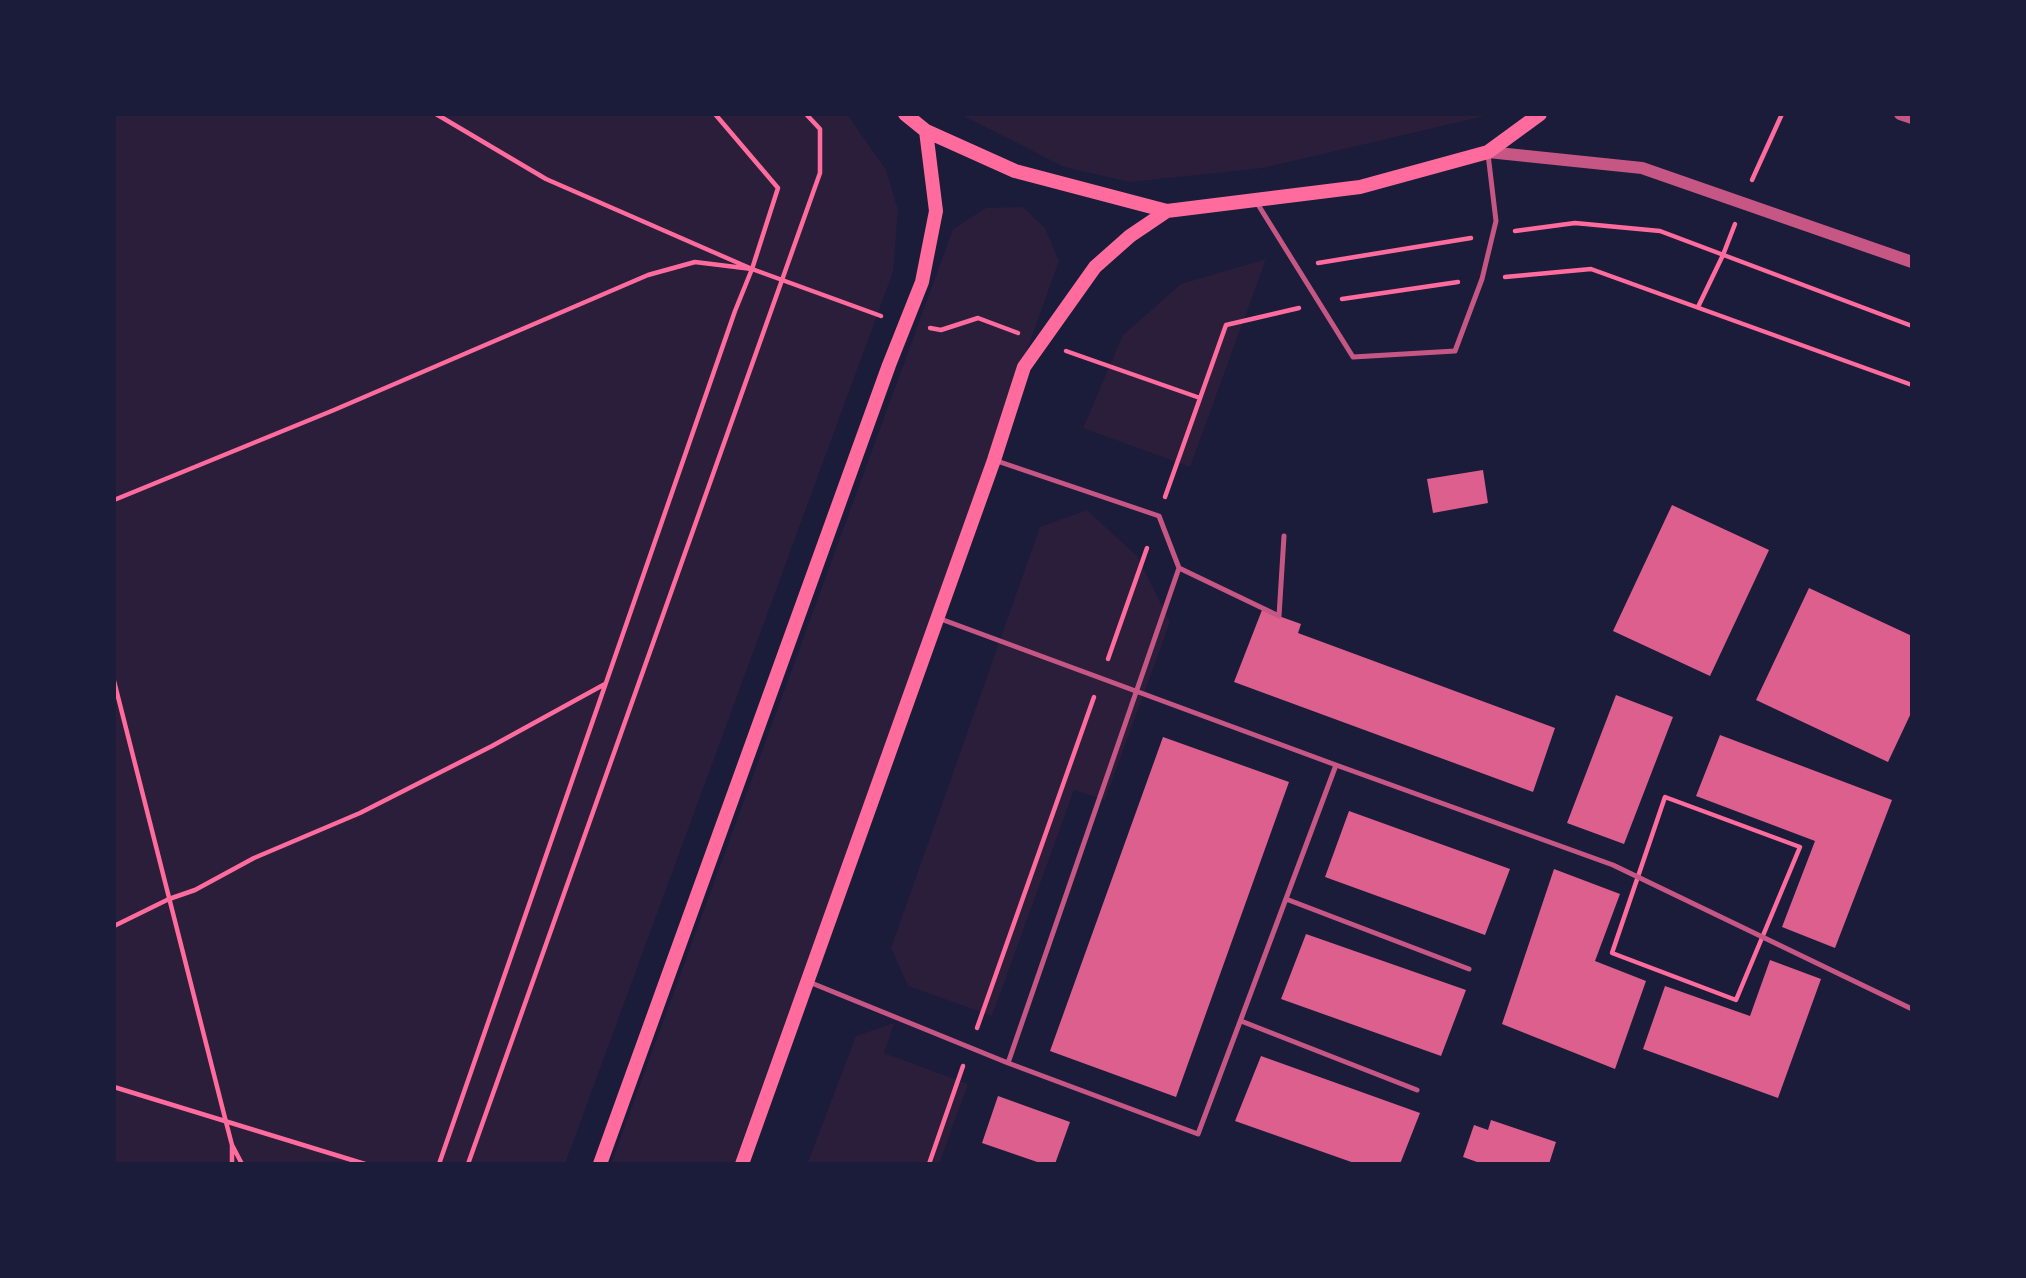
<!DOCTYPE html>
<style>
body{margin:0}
#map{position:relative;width:2026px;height:1278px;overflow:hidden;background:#1b1b3a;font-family:"Fira Sans",sans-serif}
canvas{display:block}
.frame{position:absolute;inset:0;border:116px solid #1b1b3a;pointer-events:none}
</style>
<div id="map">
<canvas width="2026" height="1278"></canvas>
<div class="frame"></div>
</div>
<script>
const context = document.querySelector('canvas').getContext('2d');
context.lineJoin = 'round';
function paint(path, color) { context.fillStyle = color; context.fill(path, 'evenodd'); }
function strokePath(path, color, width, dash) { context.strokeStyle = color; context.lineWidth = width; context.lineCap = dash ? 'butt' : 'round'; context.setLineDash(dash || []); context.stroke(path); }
const green = new Path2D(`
 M114,114H847L886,170L898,210L893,272L565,1164H114Z
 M960,114H1493L1263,168L1130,182L1064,167Z
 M1023,207L1045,228L1059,261L734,1164H611L953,229L986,208Z
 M1266,259L1190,467L1083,428L1123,335L1181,284Z
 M1087,510L1137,556L1170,622L1105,800L1074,790L992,1016L908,986L891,948L1040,527Z
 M894,1023L884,1053L968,1084L939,1164H809L808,1162L856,1036Z`);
const building = new Path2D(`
 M1483,470L1488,503L1433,513L1427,479Z
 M1672,505L1769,550L1710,676L1613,631Z
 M1809,588L1912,636V711L1888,762L1756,700Z
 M1262,610L1301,624L1298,633L1555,728L1533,792L1234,682Z
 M1616,695L1673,717L1624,844L1567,823Z
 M1720,735L1892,800L1835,948L1782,927L1815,841L1696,796Z
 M1163,737L1289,782L1176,1097L1050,1051Z
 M1349,811L1510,869L1485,935L1325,877Z
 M1554,869L1620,894L1595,961L1646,981L1615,1069L1502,1024Z
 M1306,934L1466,990L1441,1056L1281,999Z
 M1770,960L1821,979L1778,1098L1643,1049L1665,986L1750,1016Z
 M1261,1056L1420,1113L1400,1164H1357L1235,1121Z
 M998,1096L1070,1122L1055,1164H1043L982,1143Z
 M1491,1120L1556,1142L1549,1164H1476L1477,1162L1463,1157L1474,1125L1488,1130Z`);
const path = new Path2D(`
 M1752,180L1782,114
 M1515,231L1575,223L1660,231L1912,326
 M1318,263L1471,238
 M752,269L881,316
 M1505,277L1591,269L1912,385
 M1342,299L1458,282
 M1698,307L1723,255L1735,224
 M930,328L941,330L978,318L1018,333
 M1066,351L1200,398
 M1165,497L1226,325L1299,308
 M114,500L334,410L648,275L695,262L752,269L546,179L436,114
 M1108,659L1147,548
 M114,681L226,1122L232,1145L242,1164
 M1665,797L1800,847L1736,1000L1612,953Z
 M114,926L169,899L195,890L254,858L360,813L492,746L605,684
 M977,1028L1094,697
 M114,1087L365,1164
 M232,1146V1164
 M439,1164L735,311L752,269L778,188L715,114
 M468,1164L820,173V129L806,114
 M929,1164L963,1066`);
const service = new Path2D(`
 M1257,203L1353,357L1455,351L1482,279L1496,221L1488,154
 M997,461L1159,516L1179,568L1279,616L1284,536
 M1336,765L1613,865L1912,1009
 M1286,899L1469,969
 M809,982L1008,1063L1198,1134L1336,765L938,618
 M1241,1021L1417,1090
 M1008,1063L1179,568`);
const tertiary = new Path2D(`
 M1900,114L1912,118
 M1488,152L1642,168L1912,262`);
const secondary = new Path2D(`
 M905,114L926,131L1015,171L1167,211L1360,187L1488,152L1540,114
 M600,1164L889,365L922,282L936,211L926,131
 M742,1164L994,460L1024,367L1095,267L1130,236L1167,211`);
paint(green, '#2a1e3b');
paint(building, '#dd5f8e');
strokePath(path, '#ff6b9d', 4.5);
strokePath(service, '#c65784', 5);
strokePath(tertiary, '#c65784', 12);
strokePath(secondary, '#ff6b9d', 14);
</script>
